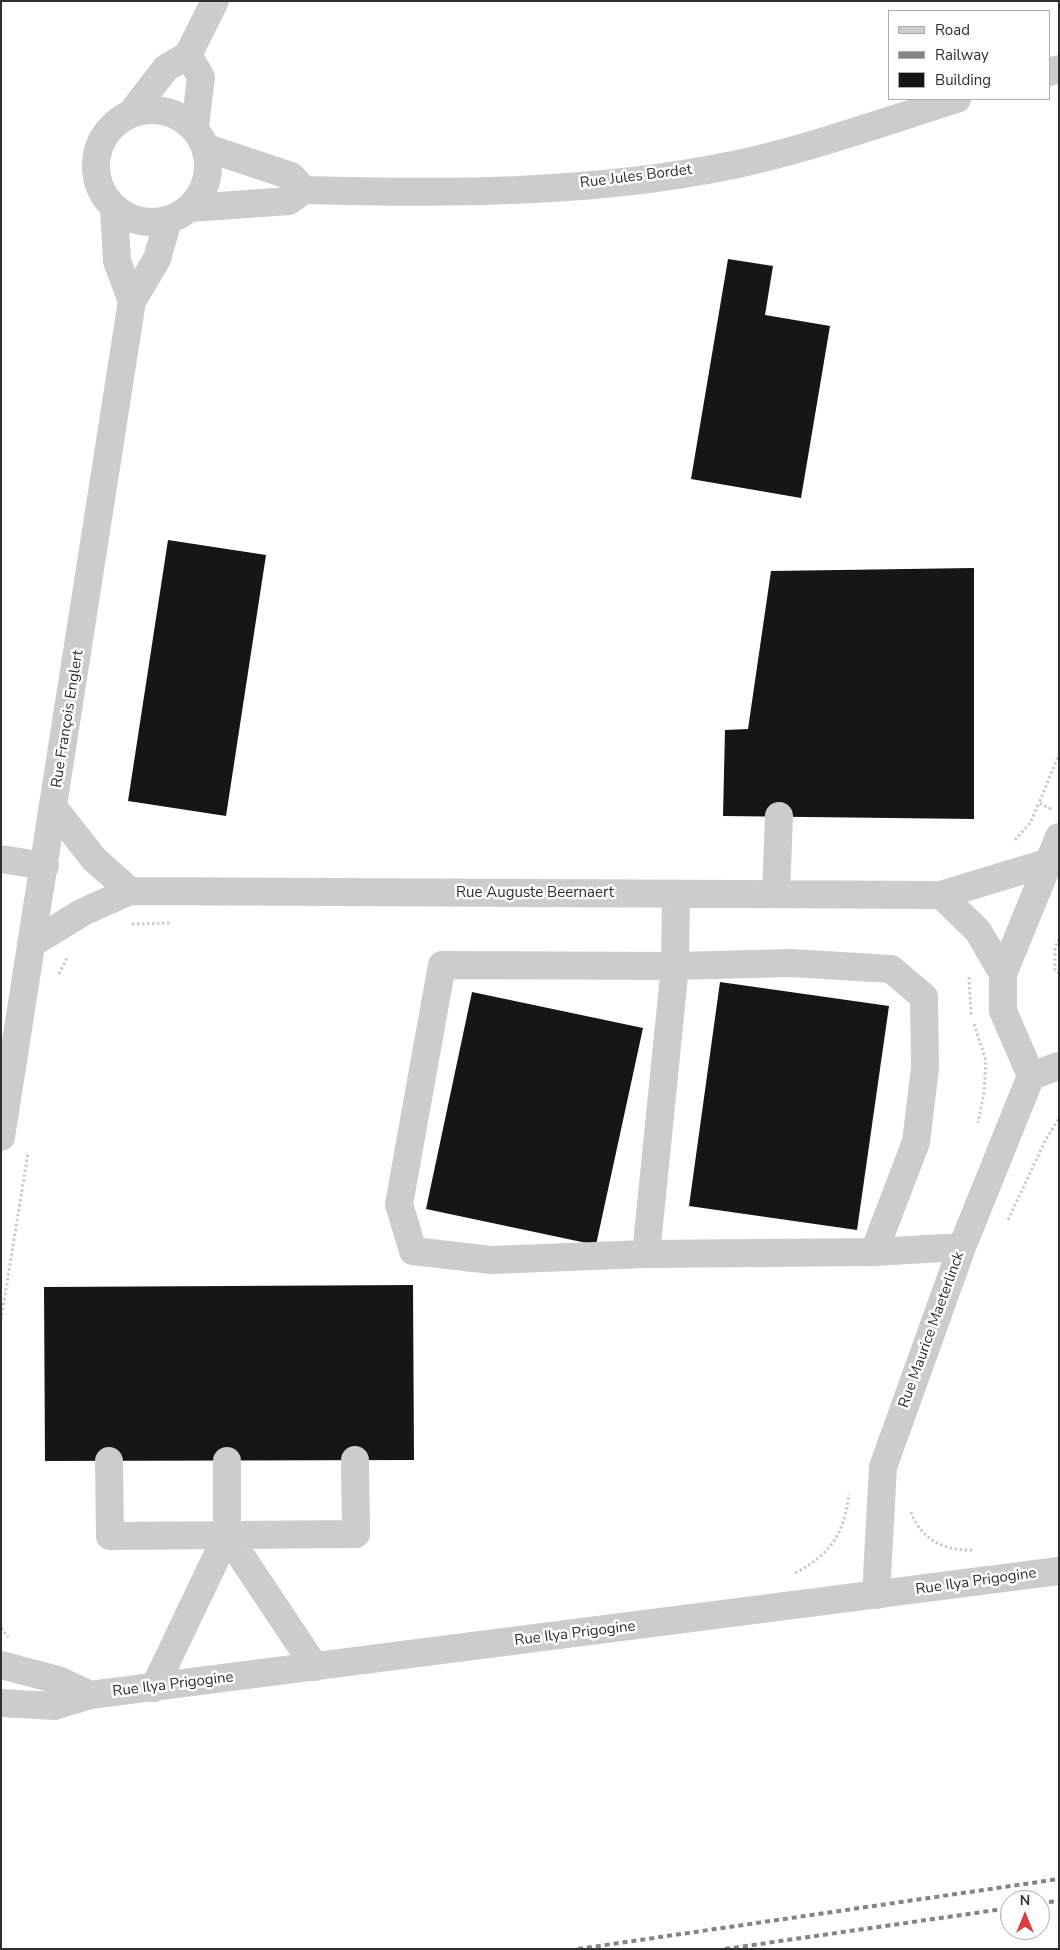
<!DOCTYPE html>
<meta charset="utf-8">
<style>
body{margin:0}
#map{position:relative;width:1060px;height:1950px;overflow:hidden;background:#fff;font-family:"Nunito Sans",sans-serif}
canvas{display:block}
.frame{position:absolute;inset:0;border:2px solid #2f2f2f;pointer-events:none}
.legend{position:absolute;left:888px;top:10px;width:162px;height:90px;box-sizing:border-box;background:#fff;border:1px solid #acacac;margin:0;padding:6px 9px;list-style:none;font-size:15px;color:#2f2f2f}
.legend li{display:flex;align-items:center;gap:10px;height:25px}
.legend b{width:25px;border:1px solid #acacac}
.north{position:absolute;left:1000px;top:1890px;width:50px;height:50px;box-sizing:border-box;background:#fff;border:1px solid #acacac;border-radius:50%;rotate:0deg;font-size:14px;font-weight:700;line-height:20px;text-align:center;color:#2f2f2f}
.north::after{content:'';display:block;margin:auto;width:18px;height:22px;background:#db3c3f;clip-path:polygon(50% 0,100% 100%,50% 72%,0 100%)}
</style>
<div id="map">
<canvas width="1060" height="1950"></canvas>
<div class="frame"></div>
<ul class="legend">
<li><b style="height:6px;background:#ccc"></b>Road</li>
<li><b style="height:6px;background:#848484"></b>Railway</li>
<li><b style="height:14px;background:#161616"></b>Building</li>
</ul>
<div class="north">N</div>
</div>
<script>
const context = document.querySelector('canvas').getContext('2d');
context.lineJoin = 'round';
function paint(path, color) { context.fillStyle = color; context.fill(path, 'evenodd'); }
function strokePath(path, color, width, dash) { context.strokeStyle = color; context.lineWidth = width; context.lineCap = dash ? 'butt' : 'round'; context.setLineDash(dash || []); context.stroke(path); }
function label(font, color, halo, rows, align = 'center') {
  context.font = font + ' "Nunito Sans",sans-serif'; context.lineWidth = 5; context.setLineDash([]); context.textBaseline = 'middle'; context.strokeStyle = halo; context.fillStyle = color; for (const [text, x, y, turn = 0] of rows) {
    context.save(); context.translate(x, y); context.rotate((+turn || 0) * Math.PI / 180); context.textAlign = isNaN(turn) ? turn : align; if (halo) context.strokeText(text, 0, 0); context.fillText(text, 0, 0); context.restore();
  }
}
const building = new Path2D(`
 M728,259L773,266L765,315L830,326L801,498L691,479Z
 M168,540L266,555L226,816L128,801Z
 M974,568V819L723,816L725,730L748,729L771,571Z
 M720,982L889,1006L857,1230L689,1206Z
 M472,992L643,1028L596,1245L426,1209Z
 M413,1285L414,1460L45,1461L44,1287Z`);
const path = new Path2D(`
 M1051,809L1039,803L1059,754
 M1015,840L1030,823L1039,803
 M132,924L171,923
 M1059,939L1055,948V970L1059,973
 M59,974L67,958
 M969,977L971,1015
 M974,1024L986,1061L984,1093L978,1123
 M1008,1220L1045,1141L1059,1118
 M1,1320L28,1153
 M911,1512C921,1540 945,1551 973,1550
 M795,1573C831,1554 844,1534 849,1494
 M1,1628L8,1637`);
const minor = new Path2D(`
 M188,55L215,1
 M1049,72L1059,69
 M96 166a56 56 0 1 1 112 0a56 56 0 1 1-112 0Z
 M132,112L166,68L188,55L201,77L195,127
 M304,190C446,194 593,194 733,165C809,149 883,122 957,99
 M191,208L289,201L304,190L291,176L207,148
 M114,209L117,261L132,301L157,259L168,220
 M1059,837L1003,974V1011L1031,1076L1059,1066
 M1,859L45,866
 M130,891L941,895
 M776,894L779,816
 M31,944L83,912L130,891L94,859L54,808
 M1003,974L978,931L941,895L1050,862
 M1,1137L132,301
 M874,1252L916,1142L925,1068L924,997L891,969L791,963L675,966L442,965L399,1204L413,1251L491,1260L646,1254L874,1252L962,1247
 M646,1254L675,966L676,894
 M109,1461L110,1536L356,1534L355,1460
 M227,1461V1535
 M876,1595L883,1467L962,1247L1031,1076
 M1,1665L58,1680L90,1695L54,1706L1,1703
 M154,1688L227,1535L315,1667
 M90,1695L1059,1571`);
const rail = new Path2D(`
 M1040,1903L1059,1901
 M578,1949L1059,1879
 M725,1949L1010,1908`);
const streetNames = [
 ["Rue Jules Bordet",636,177,-7],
 ["Rue François Englert",68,719,-81],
 ["Rue Auguste Beernaert",535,893],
 ["Rue Maurice Maeterlinck",932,1330,-70],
 ["Rue Ilya Prigogine",976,1582,-8],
 ["Rue Ilya Prigogine",575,1634,-7],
 ["Rue Ilya Prigogine",173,1685,-7]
];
paint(building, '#161616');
strokePath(path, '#ccc', 3, [2.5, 2.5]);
strokePath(minor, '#ccc', 28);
strokePath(rail, '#848484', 4, [5, 4]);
label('15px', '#2f2f2f', '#fff', streetNames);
</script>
